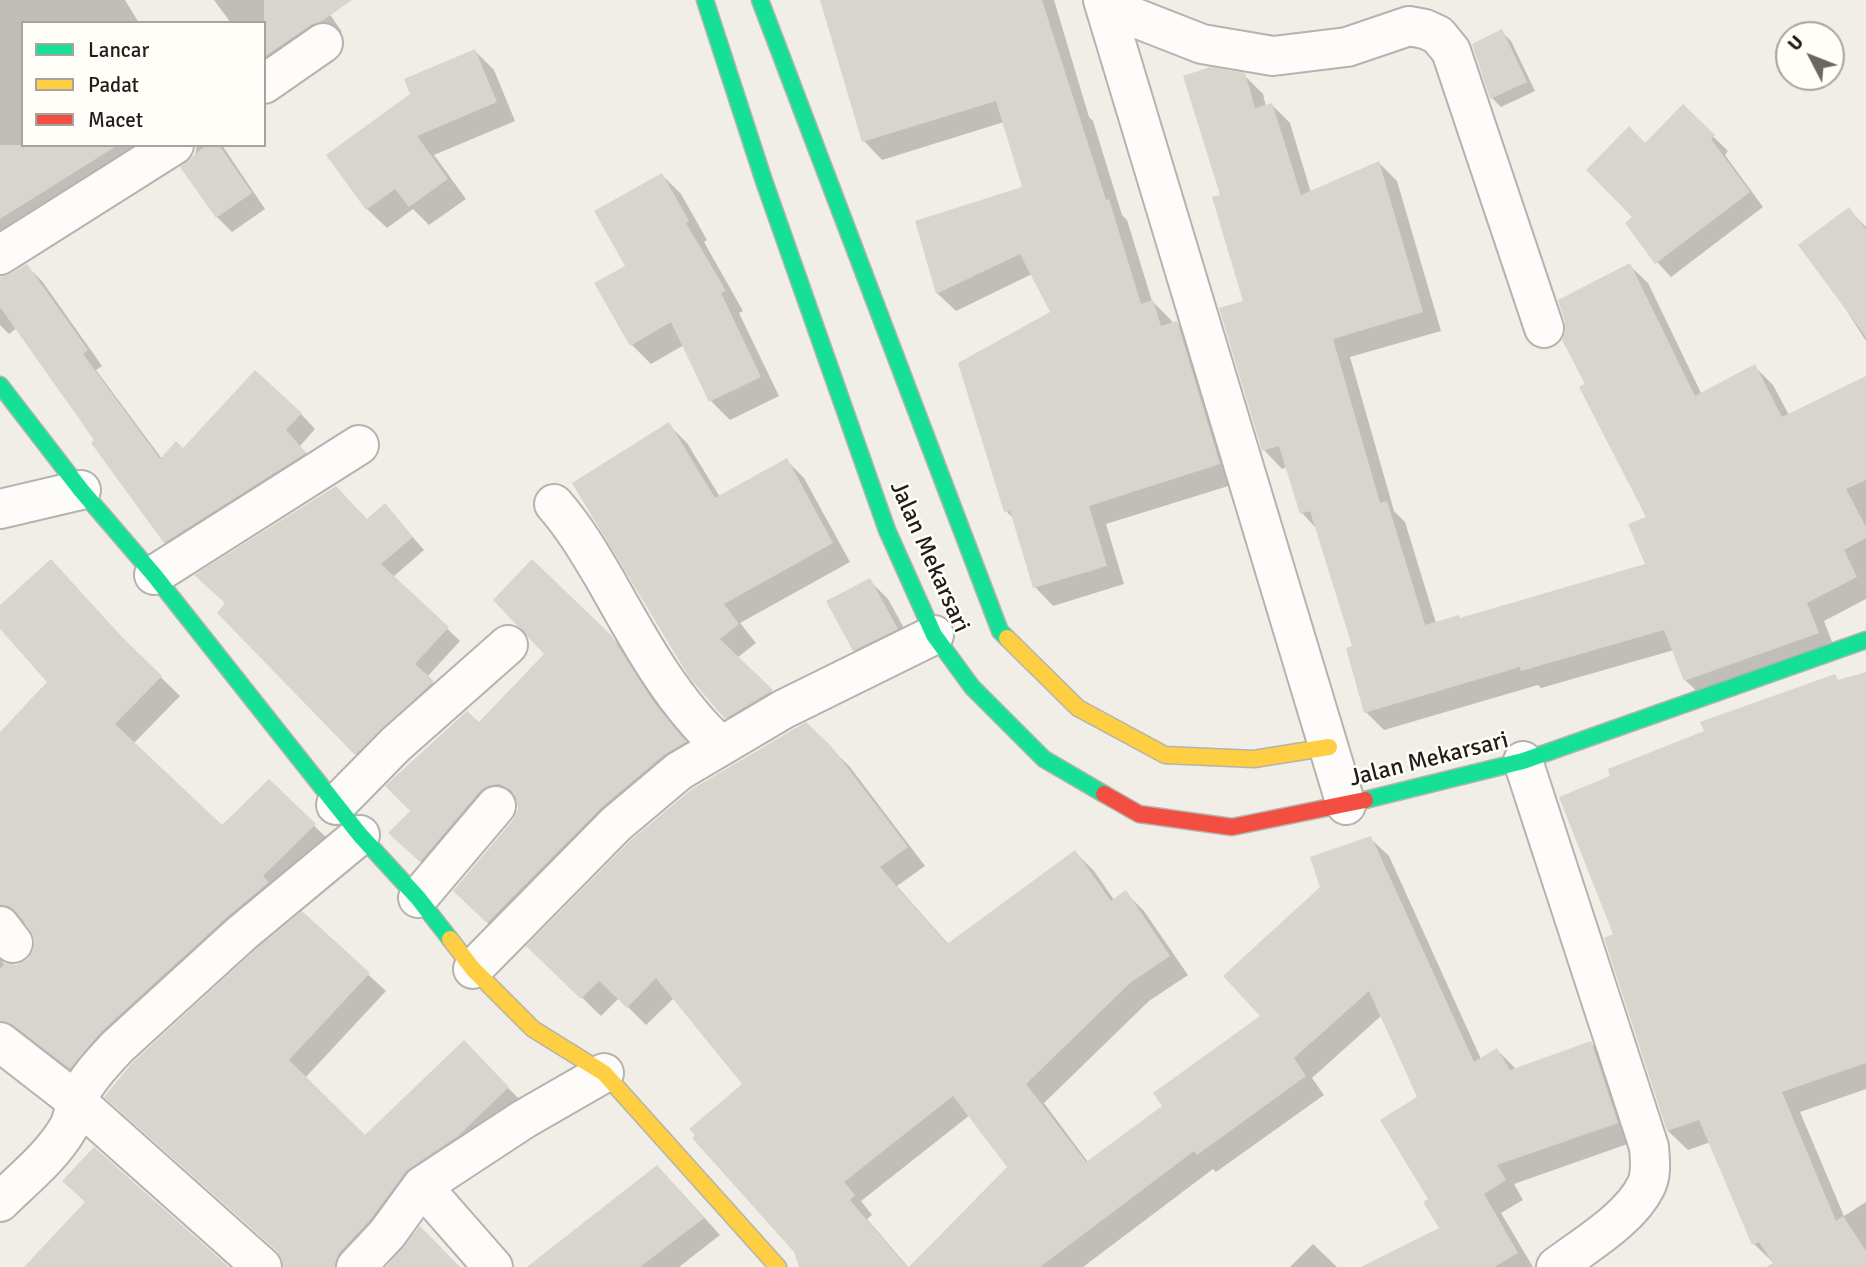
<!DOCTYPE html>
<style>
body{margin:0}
#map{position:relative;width:1866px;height:1267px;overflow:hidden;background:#f0eee6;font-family:Signika,sans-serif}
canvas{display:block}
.legend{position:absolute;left:21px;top:21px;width:245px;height:126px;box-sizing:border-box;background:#fffef8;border:2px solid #a5a49f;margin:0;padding:9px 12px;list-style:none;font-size:21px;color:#1f1e1a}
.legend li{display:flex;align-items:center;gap:14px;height:35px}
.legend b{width:35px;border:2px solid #a5a49f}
.north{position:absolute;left:1775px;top:21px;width:70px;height:70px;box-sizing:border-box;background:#fffef8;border:2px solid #a5a49f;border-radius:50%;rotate:312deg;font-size:19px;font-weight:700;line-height:28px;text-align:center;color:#1f1e1a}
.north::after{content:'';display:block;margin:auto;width:24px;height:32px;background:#686761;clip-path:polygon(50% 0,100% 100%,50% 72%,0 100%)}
</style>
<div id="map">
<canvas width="1866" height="1267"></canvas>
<ul class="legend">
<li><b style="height:9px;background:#16e098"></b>Lancar</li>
<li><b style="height:9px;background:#ffcf43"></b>Padat</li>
<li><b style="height:9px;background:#f24e42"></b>Macet</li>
</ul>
<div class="north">U</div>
</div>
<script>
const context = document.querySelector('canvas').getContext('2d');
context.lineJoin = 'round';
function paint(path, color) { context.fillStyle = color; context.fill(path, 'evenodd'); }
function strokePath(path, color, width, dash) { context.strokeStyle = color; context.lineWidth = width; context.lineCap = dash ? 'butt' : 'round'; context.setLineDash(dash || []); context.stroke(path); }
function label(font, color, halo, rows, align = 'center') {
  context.font = font + ' Signika,sans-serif'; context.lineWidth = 5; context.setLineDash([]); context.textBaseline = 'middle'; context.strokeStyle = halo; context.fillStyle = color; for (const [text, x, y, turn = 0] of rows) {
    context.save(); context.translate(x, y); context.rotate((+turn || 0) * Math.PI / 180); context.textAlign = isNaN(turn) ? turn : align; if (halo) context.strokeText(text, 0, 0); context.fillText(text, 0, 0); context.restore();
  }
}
const shadow = new Path2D(`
 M0,0H125L139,23H23V145H156L0,254Z
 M214,0H320L342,32L264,66V23H231Z
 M822,0H1054L1089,117L1093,121L1122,215L1127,220L1152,301L1171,320L1173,325L1177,323L1195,342L1238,483L1106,524L1124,584L1053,606L1035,587L1014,519L1006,511L1052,312L1032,274L956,311L937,293L1024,189L1004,122L882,160L864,141Z
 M1501,31L1511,41L1535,91L1501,107L1492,98Z
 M475,51L494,70L515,121L434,155L466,199L429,225L413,209L387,228L367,209L328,156Z
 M1244,75L1263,94L1266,107L1272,105L1290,123L1311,193L1379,163L1397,181L1441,331L1350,357L1394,511L1405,522L1436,623L1461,620L1648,566V518L1587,385L1629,265L1648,283L1702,395L1755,367L1773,385L1789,415L1866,378V599L1824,621L1836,652L1704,698L1685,680L1674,650L1541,688L1538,685L1384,730L1366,712L1354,647L1317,529L1302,513L1287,467L1282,469L1264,450L1245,302L1222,196Z
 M1683,107L1728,151L1725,155L1763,207L1671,277L1657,262L1635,217L1646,145Z
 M197,145H222L265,209L232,232L217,217L195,155Z
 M662,175L681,194L707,240L704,242L743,311L739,313L779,396L730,420L711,401L684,345L651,364L632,345L627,266Z
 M1849,210L1866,227V341L1832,288Z
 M27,266L42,281L102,366L96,370L162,459L183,450L301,414L315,429L300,446L319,468L180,557L165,542L17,328L9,334L0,325V279L12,275Z
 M669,425L687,443L720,497L786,460L804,478L850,562L740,623L756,643L737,658L789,709L744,736L726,717Z
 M385,505L424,550L393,577L460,641L427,677L445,695L368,766L219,613L367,521Z
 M51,561L136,653L180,696L133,744L222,828L269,782L333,844L90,1086L34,1043L0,1026V958L5,965L17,966L28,961L35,951L36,939L28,924L16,923L0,935V734L50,682L0,627V608Z
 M869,580L888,599L915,648L873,669L854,650Z
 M610,636L626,652L667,718L699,757L503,937L470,906L515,821L519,809L518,800H503L436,875L405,848L412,812L479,724Z
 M1866,674V1089L1800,1112L1844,1216L1866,1202V1267H1778L1754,1244L1711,1142L1688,1150L1668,1131L1606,939L1615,935L1613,777L1706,732L1835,676L1840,682Z
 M806,724L850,767L925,866L897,886L949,945L1075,852L1094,871L1114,900L1126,893L1144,911L1188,975L1149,1001L1044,1103L1088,1162L1164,1106L1262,1016L1322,888L1370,838L1389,856L1481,1059L1497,1050L1516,1069L1591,1043L1610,1062L1636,1141L1514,1184L1523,1200L1501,1213L1533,1267H1408L1441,1229L1431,1200L1420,1097L1382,1015L1312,1078L1324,1095L1216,1172L1213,1169L1083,1267H909L1009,1167L970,1115L861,1201L872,1215L867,1219L908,1267H800L745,1084L674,998L646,1025L619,998L601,1016L529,946Z
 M302,914L386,991L305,1078L365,1137L464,1043L525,1105L358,1267H285L281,1254L123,1113Z
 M674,1184L720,1235L679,1267H528Z
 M1313,1244L1337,1267H1290Z`);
const building = new Path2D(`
 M264,0H352L322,21L311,25L264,57Z
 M820,0H1042L1106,200L1109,199L1141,304L1153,300L1161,326L1177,321L1220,464L1089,506L1107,566L1033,588L1010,511L1004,512L958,363L1050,312L1020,254L936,294L915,221L1022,187L996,101L862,142Z
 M1502,29L1527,82L1490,99L1472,44Z
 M475,49L497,102L417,136L448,179L409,207L395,189L366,210L326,155L410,94L404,79Z
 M1210,67L1245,73L1255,108L1272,103L1301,195L1379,161L1423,312L1333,339L1380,503L1387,501L1425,625L1459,615L1460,618L1645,564L1628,524L1646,517L1579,387L1585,384L1562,340L1565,332V322L1558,300L1630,263L1695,396L1755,364L1782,417L1866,376V480L1846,489L1866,527V538L1844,550L1857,577L1807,603L1819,633L1684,681L1664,630L1521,671L1520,667L1364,713L1346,648L1352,646L1310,511L1300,514L1279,446L1262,451L1219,308L1243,301L1212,197L1220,195L1183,76Z
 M1683,104L1715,135L1711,139L1750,192L1655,264L1625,223L1632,217L1586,170L1629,126L1645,143Z
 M0,145H118L0,219Z
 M206,145H219L252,193L216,218L180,167Z
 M662,173L689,221L686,223L726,291L721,293L761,377L709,402L671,322L630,346L594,283L625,266L594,211Z
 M1849,207L1866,230V337L1798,245Z
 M27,264L88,350L83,354L160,459L176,441L183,448L255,370L302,413L286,430L306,453L164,543L91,443L94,440L0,307V277L12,273Z
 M669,422L715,498L787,458L833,543L724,604L739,624L720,639L773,690L725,719L689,677L572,483Z
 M336,486L367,519L385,503L413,537L381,564L449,627L415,664L434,681L355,755L217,613L225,603L194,575Z
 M51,559L122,637L162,676L115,724L222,825L269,779L316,824L263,876L269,882L227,917L102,1031L70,1069L13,1025L0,1021V969L6,963L16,965L27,960L33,951L35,941L30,930L17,913L9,906L0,905V732L47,682L0,629V605Z
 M532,559L611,635L653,701L686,742L665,754L602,807L487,923L453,891L513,820L518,809L516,798L511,790L499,784L488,786L480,791L420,862L388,833L410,811L385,786L467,711L479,722L544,654L493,600Z
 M870,578L898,629L853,651L826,601Z
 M1866,672V1063L1782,1092L1836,1221L1843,1216L1866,1251V1267H1766L1773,1263L1759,1242L1752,1245L1699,1120L1667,1131L1604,938L1613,934L1559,797L1610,776L1608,769L1704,731L1700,722L1835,674L1838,680Z
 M806,722L831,746L908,847L880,867L947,944L1075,850L1111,901L1126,890L1170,956L1130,983L1026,1084L1086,1162L1162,1106L1153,1093L1260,1016L1223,976L1320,887L1310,857L1371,836L1474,1062L1497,1048L1510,1070L1591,1041L1618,1123L1497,1165L1506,1180L1484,1194L1518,1253L1494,1267H1361L1439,1228L1423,1202L1428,1199L1380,1120L1417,1097L1369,991L1294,1058L1306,1076L1197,1155L1194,1151L1040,1267H909L1007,1167L953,1096L844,1182L855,1195L850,1200L907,1267H799L794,1252L692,1138L695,1135L689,1129L742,1084L656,978L627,1008L599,981L581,999L526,946L631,840L692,789Z
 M302,911L370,973L289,1060L365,1135L464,1040L509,1087L458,1136L407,1170L370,1220L340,1252L335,1267H283L282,1260L277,1251L104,1097L132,1063L256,949Z
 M94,1147L229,1267H24L85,1202L62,1181Z
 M657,1165L704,1218L640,1267H527Z
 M420,1226L460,1267H386Z`);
const street = new Path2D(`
 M1103,0L1346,805
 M1105,6L1202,44L1273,56L1347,47L1409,26L1425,29L1438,35L1451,51L1544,328
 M264,84L323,43
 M0,255L174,145
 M554,504C575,528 590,554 606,581C638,638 671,700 720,745
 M0,509L81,490
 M154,575L359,445
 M1523,761L1649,1147C1650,1160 1652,1174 1646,1186C1630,1219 1585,1245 1556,1267
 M336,805L396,744L508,645
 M418,898L496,806
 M0,926L13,943
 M473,969L616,824L679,771L784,709L934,635
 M0,1042L76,1101L262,1267
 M422,1186L493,1267
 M0,1202C22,1180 51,1157 67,1130C74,1120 73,1108 77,1099C87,1079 103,1062 117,1047L242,933L360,835
 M356,1267L387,1234L422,1186L524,1119L604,1073`);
const fast = new Path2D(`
 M705,0L764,181L887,530L934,635L972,687L1044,759L1104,794
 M760,0L1000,631L1007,638
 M0,385L81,490L154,575L360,835L418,898L450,939
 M1365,800L1523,761L1866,640`);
const slow = new Path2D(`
 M1007,638L1078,708L1165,755L1254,759L1329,747
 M450,939L473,969L533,1029L604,1073L778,1267`);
const jam = new Path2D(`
 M1104,794L1139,814L1232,827L1365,800`);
const streetNames = [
 ["Jalan Mekarsari",929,557,66],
 ["Jalan Mekarsari",1429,760,-14]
];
paint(shadow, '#0003');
paint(building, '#d8d5cf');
strokePath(street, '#b4b3ad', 42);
strokePath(fast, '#b4b3ad', 19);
strokePath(slow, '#b4b3ad', 19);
strokePath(jam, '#b4b3ad', 19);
strokePath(street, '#fdfcfb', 38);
strokePath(fast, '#16e098', 16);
strokePath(slow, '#ffcf43', 16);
strokePath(jam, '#f24e42', 16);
label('24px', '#1f1e1a', '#fffef8', streetNames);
</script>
